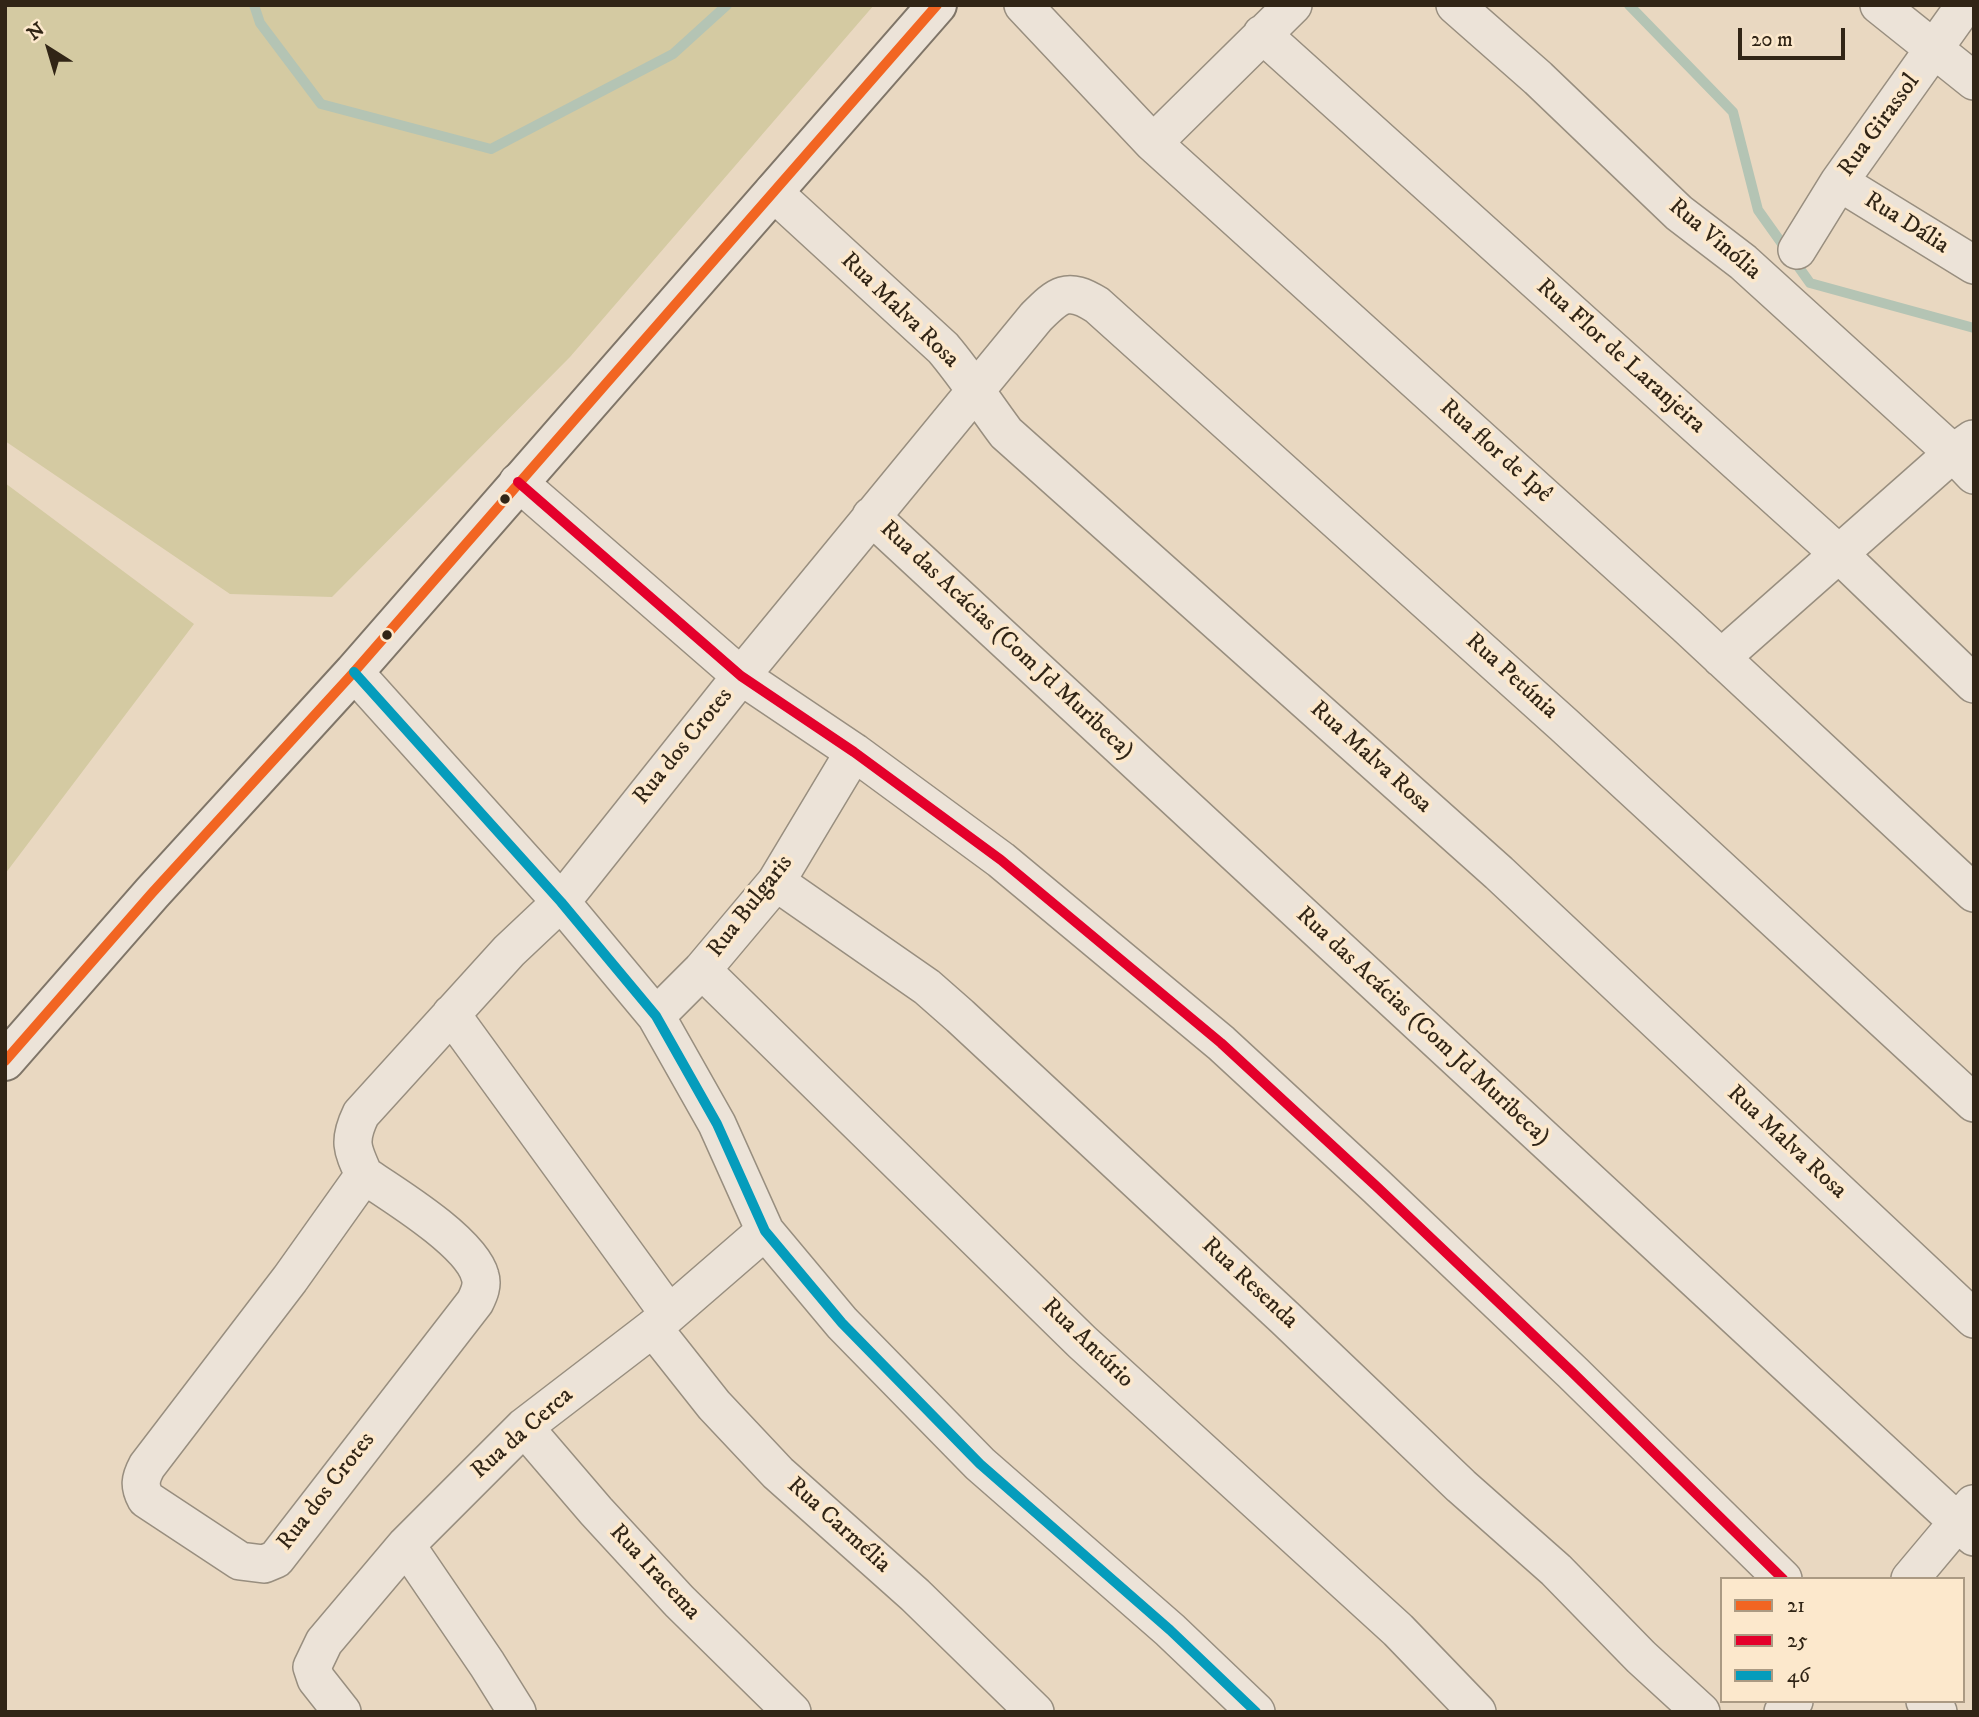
<!DOCTYPE html>
<meta charset="utf-8">
<style>
body{margin:0}
#map{position:relative;width:1979px;height:1717px;overflow:hidden;background:#e9d8c1;font-family:"IM FELL DW Pica",serif}
canvas{display:block}
.frame{position:absolute;inset:0;border:7px solid #312516;pointer-events:none}
.legend{position:absolute;left:1720px;top:1577px;width:245px;height:126px;box-sizing:border-box;background:#fce8cc;border:2px solid #ab9a83;margin:0;padding:9px 12px;list-style:none;font-size:21px;color:#312516}
.legend li{display:flex;align-items:center;gap:14px;height:35px}
.legend b{width:35px;border:2px solid #ab9a83}
.north{position:absolute;left:14px;top:14px;width:70px;height:70px;-webkit-text-stroke:5px #fce8cc;paint-order:stroke;rotate:323deg;font-size:19px;font-weight:700;line-height:28px;text-align:center;color:#312516}
.north::after{content:'';display:block;margin:auto;width:24px;height:32px;background:#312516;clip-path:polygon(50% 0,100% 100%,50% 72%,0 100%)}
.scale{position:absolute;left:1738px;top:28px;width:107px;height:32px;box-sizing:border-box;border:4px solid #312516;border-top:0;padding-left:9px;font-size:21px;line-height:24px;white-space:nowrap;color:#312516;-webkit-text-stroke:5px #fce8cc;paint-order:stroke}
</style>
<div id="map">
<canvas width="1979" height="1717"></canvas>
<div class="frame"></div>
<ul class="legend">
<li><b style="height:9px;background:#f26522"></b>21</li>
<li><b style="height:9px;background:#e4002b"></b>25</li>
<li><b style="height:9px;background:#059cbc"></b>46</li>
</ul>
<div class="north">N</div>
<div class="scale">20 m</div>
</div>
<script>
const context = document.querySelector('canvas').getContext('2d');
context.lineJoin = 'round';
function paint(path, color) { context.fillStyle = color; context.fill(path, 'evenodd'); }
function strokePath(path, color, width, dash) { context.strokeStyle = color; context.lineWidth = width; context.lineCap = dash ? 'butt' : 'round'; context.setLineDash(dash || []); context.stroke(path); }
function label(font, color, halo, rows, align = 'center') {
  context.font = font + ' "IM FELL DW Pica",serif'; context.lineWidth = 7; context.setLineDash([]); context.textBaseline = 'middle'; context.strokeStyle = halo; context.fillStyle = color; for (const [text, x, y, turn = 0] of rows) {
    context.save(); context.translate(x, y); context.rotate((+turn || 0) * Math.PI / 180); context.textAlign = isNaN(turn) ? turn : align; if (halo) context.strokeText(text, 0, 0); context.fillText(text, 0, 0); context.restore();
  }
}
const green = new Path2D(`
 M5,5H874L570,357L332,597L230,594L5,441Z
 M5,483L194,624L5,874Z`);
const stream = new Path2D(`
 M254,5L260,23L321,104L491,149L673,54L727,5
 M1629,5L1733,112L1758,210L1810,283L1974,328`);
const street = new Path2D(`
 M1023,5L1153,143L1686,625L1974,893
 M1455,5L1538,78L1679,213L1743,262L1953,453L1974,475
 M1879,5L1974,81
 M1262,34L1838,553L1974,684
 M1153,143L1293,5
 M1839,182L1974,265
 M773,192L943,348C966,375 985,405 1006,433L1499,873L1974,1319
 M1797,250L1839,182L1965,5
 M518,482L741,676L854,752L1001,860L1221,1043L1376,1186L1572,1372L1783,1579
 M871,516L1974,1537
 M1721,658L1953,453L1973,439
 M354,672L561,902L656,1016L717,1124L765,1231L842,1323L980,1464L1170,1630L1256,1712
 M776,882L927,987L960,1016L1285,1318L1461,1486L1556,1570L1641,1657L1701,1712
 M702,970L1082,1342L1398,1630L1477,1712
 M451,1014L669,1314
 M656,1016L702,970L776,882L854,752
 M364,1175C394,1195 471,1242 480,1276C483,1285 479,1294 475,1302L276,1559L264,1564L240,1561L146,1499C139,1486 140,1479 147,1466L290,1279L364,1175C352,1149 348,1141 361,1114L509,951L561,902L741,676L1036,317C1058,295 1067,286 1097,305L1564,725L1974,1103
 M653,1328L714,1405L778,1473L915,1595L1035,1712
 M524,1427L596,1511L679,1601L792,1712
 M406,1545L487,1664L517,1712
 M1910,1579L1973,1504
 M1925,1701L1938,1712
 M342,1712L316,1679L312,1667L324,1642L406,1545L524,1427L653,1328L765,1231
 M1783,1712L1794,1701`);
const secondary = new Path2D(`
 M5,1061L152,893L354,672L937,5`);
const bus1 = new Path2D(`
 M5,1061L152,893L354,672L937,5`);
const bus2 = new Path2D(`
 M518,482L741,676L854,752L1001,860L1221,1043L1376,1186L1572,1372L1783,1579`);
const bus3 = new Path2D(`
 M354,672L561,902L656,1016L717,1124L765,1231L842,1323L980,1464L1170,1630L1256,1712`);
const markers = [
 [505,499,6,"#312516"],
 [387,635,6,"#312516"]
];
const streetNames = [
 ["Rua Girassol",1880,126,-54],
 ["Rua Dália",1906,224,32],
 ["Rua Vinólia",1714,240,40],
 ["Rua Malva Rosa",899,311,44],
 ["Rua Flor de Laranjeira",1620,357,42],
 ["Rua flor de Ipê",1495,452,42],
 ["Rua das Acácias (Com Jd Muribeca)",1006,641,43],
 ["Rua Petúnia",1511,677,42],
 ["Rua dos Crotes",684,747,-51],
 ["Rua Malva Rosa",1370,758,42],
 ["Rua Bulgaris",751,907,-52],
 ["Rua das Acácias (Com Jd Muribeca)",1422,1027,43],
 ["Rua Malva Rosa",1786,1143,43],
 ["Rua Resenda",1249,1284,43],
 ["Rua Antúrio",1087,1344,44],
 ["Rua da Cerca",523,1434,-41],
 ["Rua dos Crotes",327,1492,-52],
 ["Rua Carmélia",838,1526,42],
 ["Rua Iracema",654,1573,47]
];
paint(green, '#d4caa2');
strokePath(stream, '#b4c4b4', 10);
strokePath(street, '#988e7f', 40);
strokePath(secondary, '#7f7568', 42);
strokePath(street, '#ece3d8', 37);
strokePath(secondary, '#ece3d8', 38);
strokePath(bus1, '#f26522', 10);
strokePath(bus2, '#e4002b', 10);
strokePath(bus3, '#059cbc', 10);
for (const [x, y, r, color] of markers) { const dot = new Path2D(); dot.arc(x, y, r, 0, 2 * Math.PI); context.fillStyle = color; context.fill(dot); strokePath(dot, '#fce8cc', 2.5); }
label('24px', '#312516', '#fce8cc', streetNames);
</script>
